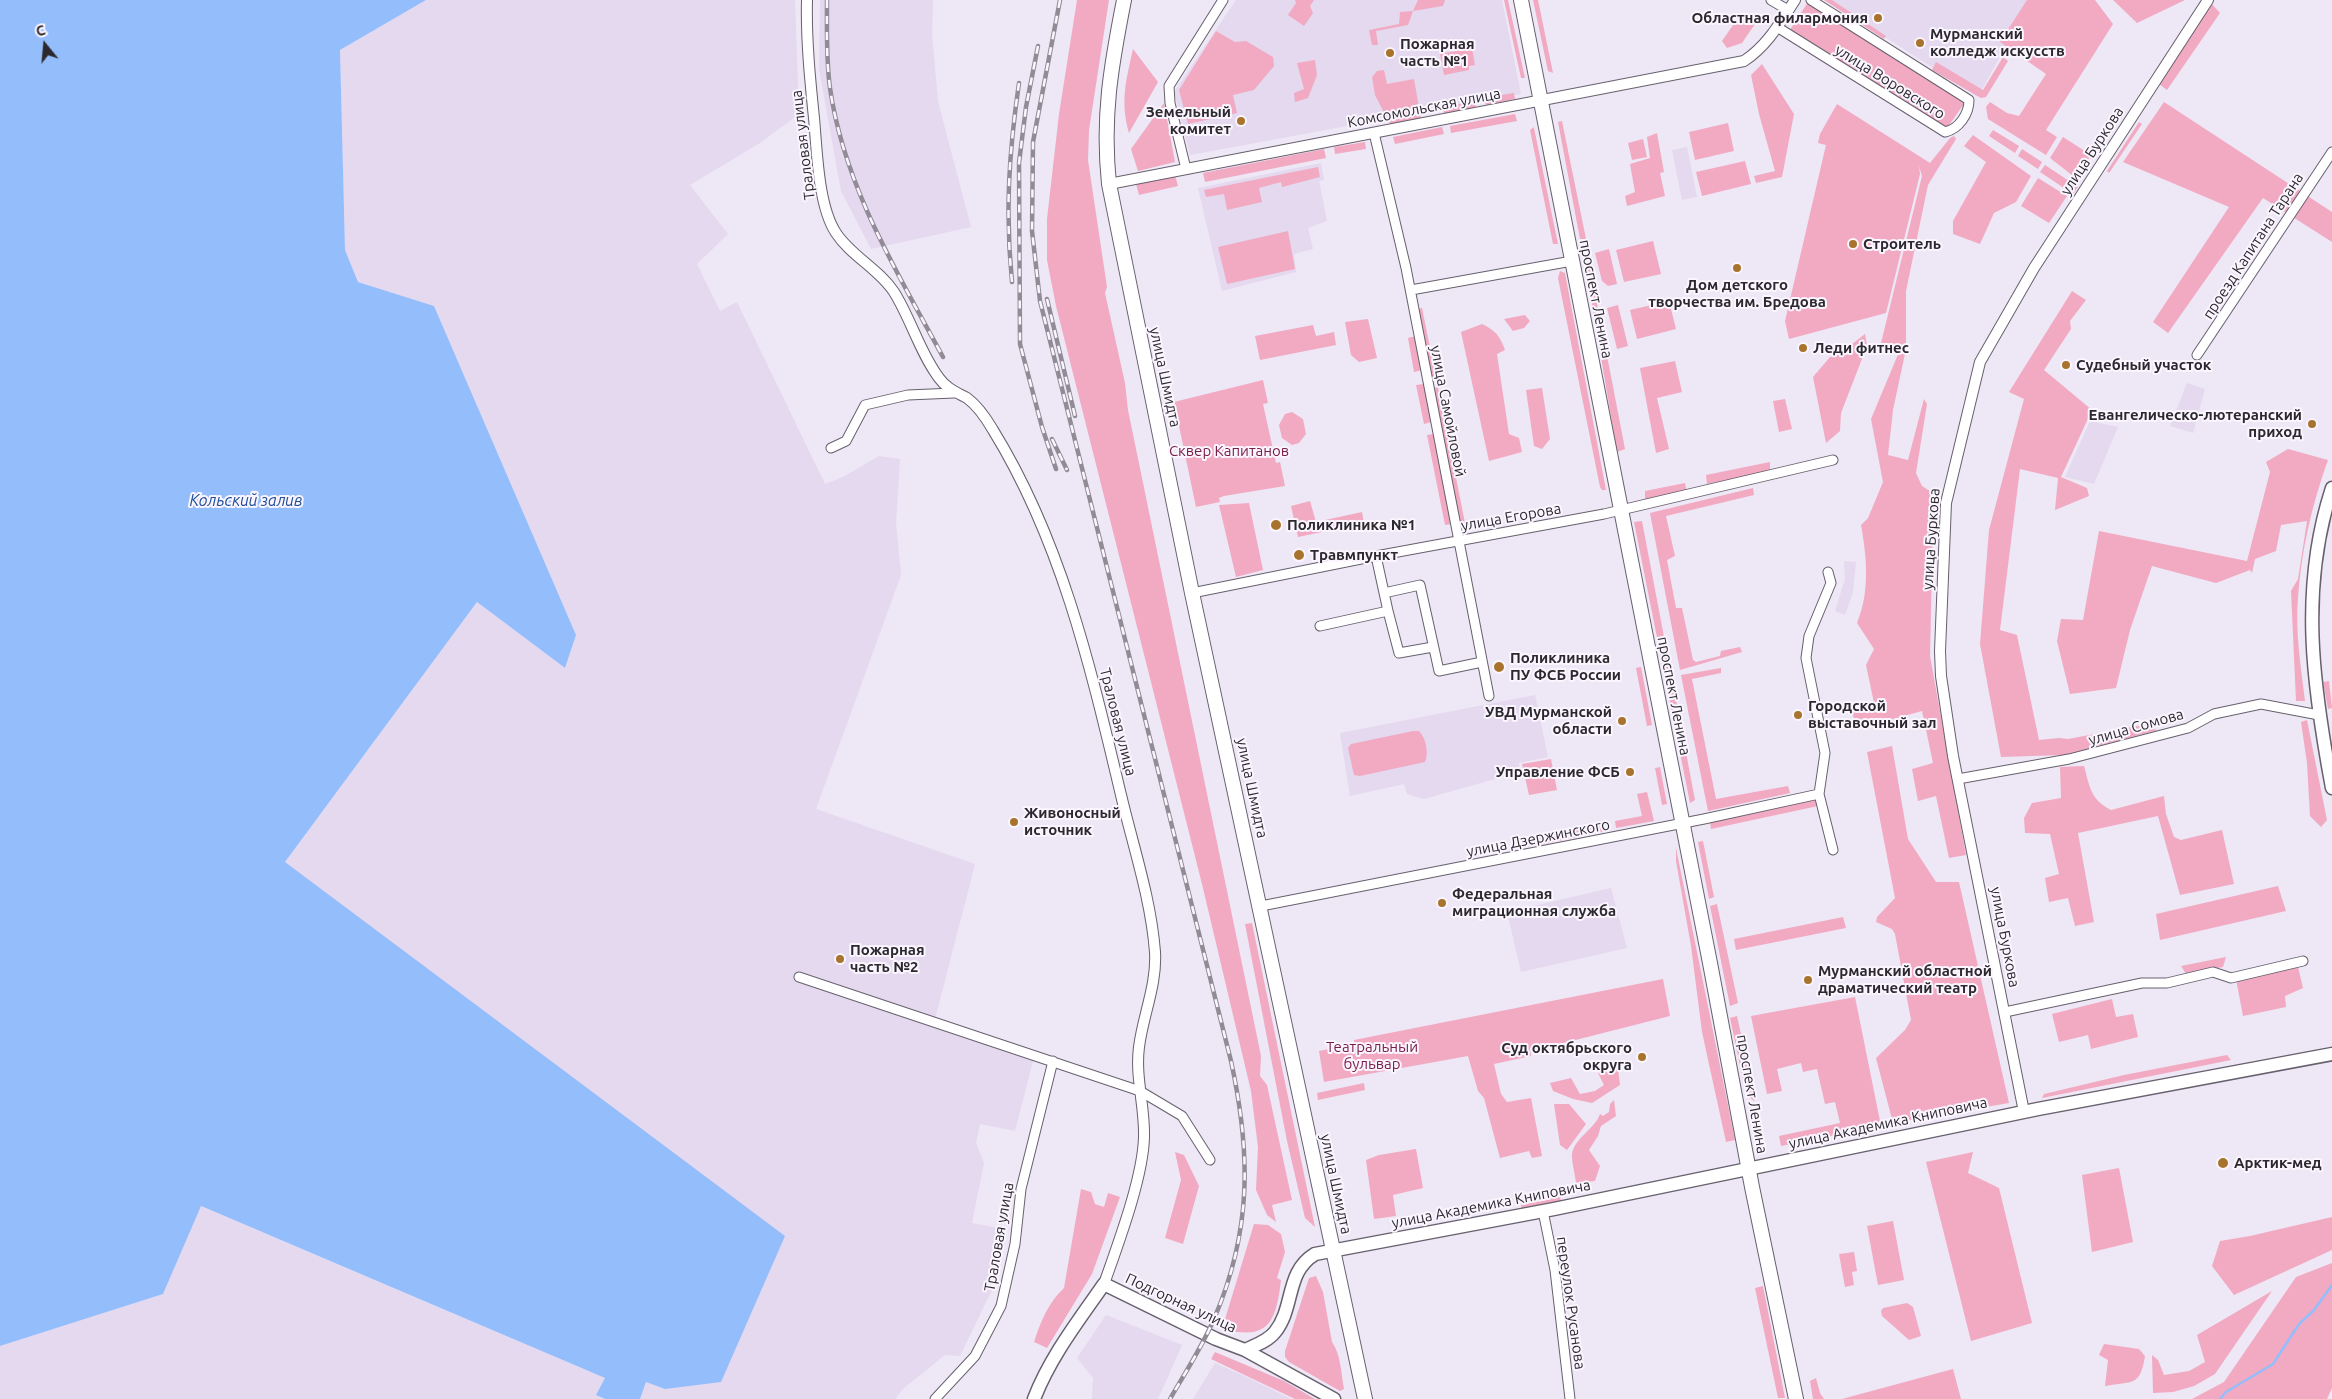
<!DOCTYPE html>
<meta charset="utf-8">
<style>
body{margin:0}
#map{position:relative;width:2332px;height:1399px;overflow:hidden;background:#eee7f6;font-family:Ubuntu,sans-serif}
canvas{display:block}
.north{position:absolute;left:20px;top:20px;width:50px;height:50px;-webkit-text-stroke:4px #faf5fe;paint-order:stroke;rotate:343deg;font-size:14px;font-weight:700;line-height:20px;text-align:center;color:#2c292e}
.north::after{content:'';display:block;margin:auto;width:18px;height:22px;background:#2c292e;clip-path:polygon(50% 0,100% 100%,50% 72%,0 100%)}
</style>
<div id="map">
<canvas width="2332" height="1399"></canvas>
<div class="north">С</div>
</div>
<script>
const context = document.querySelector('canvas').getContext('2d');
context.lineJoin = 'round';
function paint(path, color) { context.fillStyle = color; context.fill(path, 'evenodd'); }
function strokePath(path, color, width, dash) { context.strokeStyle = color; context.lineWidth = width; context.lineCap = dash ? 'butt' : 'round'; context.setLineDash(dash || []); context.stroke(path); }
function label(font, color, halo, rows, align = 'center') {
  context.font = font + ' Ubuntu,sans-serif'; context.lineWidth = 4; context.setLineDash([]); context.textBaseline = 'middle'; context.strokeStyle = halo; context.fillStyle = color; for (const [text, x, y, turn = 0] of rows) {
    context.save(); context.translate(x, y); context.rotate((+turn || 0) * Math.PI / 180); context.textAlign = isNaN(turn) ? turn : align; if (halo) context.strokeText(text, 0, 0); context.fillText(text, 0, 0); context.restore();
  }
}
const built = new Path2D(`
 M426,0H795L799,114L760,143L690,185L728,234L697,264L720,311L737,302L825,484L843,477L879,456L900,459L896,523L901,575L816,809L975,864L933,1027L1033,1061L1015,1131L980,1124L976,1143L984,1163L972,1223L997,1228L992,1290L960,1356L945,1355L904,1388L895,1399H640L646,1382L666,1389L285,862L477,602L565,668L576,635L434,306L358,282L345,250L340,50Z
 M820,0H933L932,34L938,102L971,227L871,249L841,191L819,69Z
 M1236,0H1502L1521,94L1190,155L1174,92Z
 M1828,0H2031L1978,97Z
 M1687,147L1697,197L1682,200L1672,150Z
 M1321,163L1324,180L1319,181L1327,221L1308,228L1313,249L1294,254L1296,272L1222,291L1198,188Z
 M2187,383L2205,389L2193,433L2170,426Z
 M2090,421L2118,427L2094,484L2065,477Z
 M1844,561L1856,562L1853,592L1845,615L1835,611L1845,579Z
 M1535,695L1548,757L1519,763L1520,772L1424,799L1407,794L1404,784L1350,796L1340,733Z
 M1611,888L1627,948L1521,972L1507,912Z
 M200,1206L605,1378L596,1395L605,1399H0V1346L163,1294Z
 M1106,1315L1182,1345L1158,1399H1092L1093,1378L1077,1358Z
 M1215,1363L1255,1381L1291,1399H1193Z`);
const green = new Path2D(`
 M1077,0H1109L1089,130L1088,160L1107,287L1105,293L1125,383L1128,410L1261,1056L1260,1076L1267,1085L1292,1200L1272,1205L1276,1222L1267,1215L1256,1190L1258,1147L1251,1091L1202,884L1056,306L1047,260V219L1059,114Z
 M1295,0H1314L1310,6L1313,13L1304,26L1288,15L1296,3Z
 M1418,0H1445L1443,6L1413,11L1408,25L1376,31L1378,45H1372L1369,30L1399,24L1400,12L1413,11Z
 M1504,0H1508L1525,78H1521Z
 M1533,0H1538L1553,73L1548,71Z
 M1824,0H1832L1886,36L1884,39Z
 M2027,0H2095L2113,24L2046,130L2057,137L2046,155L1988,119L1986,107L1990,102L2007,113L2019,116L2046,74L2000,42Z
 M2113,0H2185L2137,23Z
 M1808,2L1966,101L1947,128L1790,30Z
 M2211,3L2220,13L2167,90L2159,84Z
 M1740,15L1755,24L1742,43L1727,48L1722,41Z
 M1216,31L1235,42L1246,41L1273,57L1274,66L1254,90L1233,95L1237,113L1188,124L1179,90Z
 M1472,48L1475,65L1469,66V70L1444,75L1440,54Z
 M1133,49L1158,82L1129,133C1120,101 1126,81 1133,49Z
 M2003,57L2008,61L1986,97L1981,98L1932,70L1936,62L1983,90Z
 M1315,60L1317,75L1308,98L1295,102L1294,93L1304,89L1297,63Z
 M1762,64L1794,114L1782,177L1756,183L1754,176L1775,171L1759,114L1751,75Z
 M1384,70L1387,84L1414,79L1421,119L1390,124L1375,95L1372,77L1377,71Z
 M1514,93L1515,99L1486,105L1484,98Z
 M1475,101L1476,108L1444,114L1443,107Z
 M2164,102L2332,212V242L2263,198L2168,333L2153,322L2229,207L2123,162Z
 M1164,103L1175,162L1138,171L1131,149Z
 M1837,104L1930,163L1950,138L1954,136L1956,139L1928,185L1906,291V349L1893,410L1888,455L1908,460L1924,399L1927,404L1916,473L1922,486L1933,493L1937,502L1933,522L1930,656L1966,855L1949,858L1936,796L1918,801L1912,769L1933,763L1922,711L1857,729L1852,712L1874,703L1866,665L1874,649L1857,623C1870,592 1867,558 1861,525L1868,518L1883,482L1871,419L1899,352L1881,343L1922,176L1919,166L1920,174L1886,313L1789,339L1785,321L1826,145L1818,143L1820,134Z
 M1515,114L1517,121L1451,133L1450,126Z
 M1562,121L1586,239H1580L1558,122Z
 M2139,122L2142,124L2109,173L2107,171Z
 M1728,123L1734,151L1695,160L1689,132Z
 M1442,127L1444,134L1395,144L1393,137Z
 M1534,127V128L1558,244H1553L1530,130Z
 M1993,130L2019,146L2015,153L1989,136Z
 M1657,133L1664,172L1660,173L1665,196L1627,206L1625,196L1635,192L1630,164L1650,158L1647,137Z
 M1973,135L2031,176L2016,202L1994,213L1980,244L1953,234V221L1986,162L1964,146Z
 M2063,137L2091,155L2077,179L2050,158Z
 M1643,139L1647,157L1632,160L1628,143Z
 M1365,142L1366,149L1335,154L1334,147Z
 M1324,149L1326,158L1205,182L1203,173Z
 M2022,149L2042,162L2038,169L2018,156Z
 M1745,161L1751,184L1702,196L1696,172Z
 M2045,165L2078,187L2073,194L2040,172Z
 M1318,167L1320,177L1282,187L1281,182L1259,188L1262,202L1227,210L1224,194L1206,197L1204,190Z
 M1175,175L1178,186L1139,195L1136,184Z
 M2038,178L2067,196L2049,223L2021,206Z
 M1288,231L1295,269L1227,284L1218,247Z
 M1653,241L1661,274L1624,282L1616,250Z
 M1609,249L1617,284L1608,286L1602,281L1595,253Z
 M1585,262H1589L1625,449L1617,452Z
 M1560,271L1565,273L1606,490H1602L1600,487L1558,278Z
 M2072,291L2086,300L2070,321L2071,329L2044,370L2092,410L2061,477L2087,488L2089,496L2055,510L2058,478L2020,469L2000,630L2017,635L2039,740L2059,738L2068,739L2137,726L2158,730L2064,755L2001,757L1980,644L1989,530L2024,399L2009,392Z
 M1669,301L1676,329L1637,339L1630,310Z
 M1618,305L1628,346L1617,349L1607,308Z
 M1422,308L1436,377L1430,378L1416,309Z
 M1525,315L1530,321L1524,328L1513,331L1504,319Z
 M1368,319L1377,358L1359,362L1351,355L1345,322Z
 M1482,324C1495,330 1500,336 1505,350L1497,354L1509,434L1519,438L1522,452L1489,461L1461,332Z
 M1313,325L1316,336L1334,332L1336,345L1260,360L1255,336Z
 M1865,334L1867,346L1841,413L1840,431L1826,443L1813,377L1830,357L1838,355Z
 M1416,336L1422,370L1414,372L1408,338Z
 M1675,361L1682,392L1657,398L1669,449L1656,453L1640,368Z
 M1263,380L1268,403L1263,404L1276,463L1280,462L1285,486L1224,496L1219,498L1220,502L1196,507L1174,402Z
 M1424,384L1431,422L1424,424L1416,385Z
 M1438,387L1465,523L1459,524L1432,389Z
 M1542,388L1550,439L1542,449L1534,446L1526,390Z
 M1785,399L1792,429L1779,432L1773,401Z
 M1292,412L1303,419L1306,434L1299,443L1292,445L1282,438L1279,425L1285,414Z
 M1434,434L1453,524L1445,525L1427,435Z
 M2288,449L2328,460C2312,504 2301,552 2298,598C2295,632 2301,667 2305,701H2296L2291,591L2298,579L2307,521L2281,525L2276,551L2255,559L2252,573L2250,570L2216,583L2152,566L2130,630L2116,688L2070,694L2057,641L2061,619L2083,620L2099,531L2247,561L2270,472L2266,462Z
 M1770,462V471L1707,484L1706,475Z
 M1685,483L1687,494L1645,503V491Z
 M1753,488L1754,495L1666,516L1675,556L1667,560L1676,608H1682L1693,660L1696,662L1720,656L1721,651L1740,647L1742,652L1680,670L1650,513Z
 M1310,501L1316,522L1362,512L1364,523L1298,537L1291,506Z
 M1249,503L1263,570L1236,577L1219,505Z
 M1642,521L1695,800L1690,803L1634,522Z
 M1641,667L1652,725L1647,726L1636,668Z
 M1721,668V673L1692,679L1716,799L1788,786L1790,793L1708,811L1681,675Z
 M2329,681L2332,708L2328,709L2323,682Z
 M2307,720L2327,820L2321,827L2310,816L2307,763L2301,722Z
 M1413,731H1419C1426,738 1429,753 1425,762L1360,776L1354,775L1348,748L1351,744Z
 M1892,746L1908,839L1936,882H1959L2009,1103L1893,1123L1876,1058L1905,1030L1911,1020L1895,934L1892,929L1876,922L1877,917L1895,898L1867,752Z
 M1551,759L1557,790L1529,795L1522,764Z
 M2084,766C2090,787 2090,799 2111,810L2164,796L2166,814L2174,837L2181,840L2222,830L2234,884L2180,895L2158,816L2078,833L2094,922L2075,926L2068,898L2049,902L2045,878L2059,874L2050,834L2025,833L2024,818L2032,803L2061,798L2060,767Z
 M1660,767L1667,804L1662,805L1655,768Z
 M1647,792L1654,821L1616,828L1615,821L1642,816L1637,794Z
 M1817,798L1818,806L1711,829L1710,822Z
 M1603,823L1604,831L1540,845L1538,837Z
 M1703,841L1714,897L1709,899L1698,842Z
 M1676,848L1735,1140L1726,1142L1702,1032L1691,946L1676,861Z
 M2278,886L2286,911L2160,940L2156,914Z
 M1717,904L1738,1003L1730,1006L1710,906Z
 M1843,917L1846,928L1736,950L1734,939Z
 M1252,923L1315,1227L1305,1218L1287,1141L1245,924Z
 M2226,957L2223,967L2186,974L2181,966Z
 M2298,967L2303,988L2285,996L2286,1007L2243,1016L2236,979Z
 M1663,979L1670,1016L1548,1047L1530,1048L1531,1056L1494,1064L1501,1094L1507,1102L1531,1098L1542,1156L1532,1158L1529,1151L1500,1158L1484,1098L1478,1091L1468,1056L1324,1082L1319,1051L1354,1044V1040Z
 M1855,997L1881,1126L1781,1146L1779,1136L1840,1123L1835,1102L1825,1104L1817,1069L1803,1072L1801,1063L1777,1069L1782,1091L1767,1094L1751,1016Z
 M2112,999L2116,1017L2133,1014L2138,1037L2091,1049L2088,1035L2059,1042L2052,1014Z
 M1737,1016L1755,1098L1754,1101L1746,1094L1730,1018Z
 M2227,1055L2231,1060L2042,1098L2044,1094L2124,1075Z
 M1618,1069L1620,1085L1592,1103L1573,1099L1553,1091L1550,1083L1571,1078L1580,1094L1595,1091L1604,1085L1598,1073Z
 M1364,1083L1365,1090L1318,1100L1317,1093Z
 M1614,1100L1616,1116L1601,1126L1598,1136L1589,1150L1600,1166L1595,1181L1576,1183C1575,1174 1572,1164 1572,1155C1573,1139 1595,1129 1600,1114L1603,1116L1609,1112L1610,1104Z
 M1554,1104H1569L1586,1124L1567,1150L1560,1145Z
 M1416,1149L1423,1188L1393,1195L1396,1216L1374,1219L1366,1160L1379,1155Z
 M1175,1152L1184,1155L1199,1186L1183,1244L1165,1238L1181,1180Z
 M1973,1152L1968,1173L1999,1188L2032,1323L1971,1341L1926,1162Z
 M2119,1168L2133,1242L2092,1252L2082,1175Z
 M1081,1189L1091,1192L1095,1204L1104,1207L1108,1193L1120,1197L1092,1274L1047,1348L1034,1342C1041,1321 1048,1303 1064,1288Z
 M1560,1197L1561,1201L1522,1210L1521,1205Z
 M2332,1217V1250L2234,1295L2212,1266L2220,1241L2250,1236Z
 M1893,1221L1904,1280L1878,1285L1867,1226Z
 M1254,1224L1268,1225L1281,1234L1285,1252L1277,1278L1281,1280C1276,1322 1269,1341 1222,1329Z
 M1854,1252L1857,1271L1852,1272L1854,1285L1845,1287L1839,1254Z
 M2332,1263V1388L2327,1399H2192L2224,1382L2296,1277Z
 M1316,1276L1323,1292L1332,1342C1341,1355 1341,1373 1344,1389L1340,1391L1289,1362L1285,1357V1351L1309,1278Z
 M1763,1286L1785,1398H1778L1755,1288Z
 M2272,1291L2215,1374L2194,1386L2173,1392L2153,1393L2152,1355L2158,1360L2164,1375L2189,1371L2205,1362L2197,1335Z
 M1907,1303L1913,1307L1921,1336L1909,1340L1882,1316L1881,1311L1883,1308Z
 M2104,1344L2139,1349L2145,1356C2140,1387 2133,1381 2105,1386L2108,1360L2099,1355Z
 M1215,1352L1284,1381L1315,1399H1295L1211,1359Z
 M1953,1369L1961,1399H1842Z
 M1816,1378L1820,1393L1824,1399H1813L1810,1381Z`);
const water = new Path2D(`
 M0,0H426L340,50L345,250L358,282L434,306L576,635L565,668L477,602L285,862L785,1236L721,1382L665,1389L646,1382L640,1399H605L596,1395L605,1378L201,1206L163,1294L0,1346Z`);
const stream = new Path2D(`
 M2220,1399L2226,1392L2273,1364L2299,1324L2314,1310L2332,1285`);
const minor = new Path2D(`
 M1771,0L1788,10
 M1777,27L1945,132C1959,129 1969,114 1969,100L1811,0
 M1374,133L1406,268L1489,696
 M1186,169L1170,103L1169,86L1223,0
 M1411,290L1572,261
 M2197,355L2332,152
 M831,448L846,441L865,405L908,395L954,393
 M1828,572L1831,583L1809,636L1806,658L1825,753L1819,794L1833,850
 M1192,593L1376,556L1604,514L1833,460
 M1384,593L1420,585L1439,671L1482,662
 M1388,611L1399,653L1433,647
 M1320,626L1388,611L1376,556
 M1958,779L2069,759L2188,728L2214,714L2261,704L2319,715
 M1261,906L1704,819L1819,794
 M799,977L1140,1091L1182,1116L1210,1160
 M2005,1012L2142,983H2167L2213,972L2231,978L2303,961
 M1543,1211L1555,1270L1570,1399
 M935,1399L975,1356L1001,1306L1015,1244L1021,1189L1053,1061`);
const tertiary = new Path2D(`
 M807,0C806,39 810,79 814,118C817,150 818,206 836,233C851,256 879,269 894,292C911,319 920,353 939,378C947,389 956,392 967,398C978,406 986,418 993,430C1062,542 1091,669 1121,795C1133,846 1151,899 1155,952C1157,985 1143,1015 1139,1047C1135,1077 1145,1107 1144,1137C1143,1178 1118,1244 1104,1284
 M1109,184L1744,61C1767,46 1780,23 1795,0
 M2024,1112L1953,756L1941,676L1940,651L1946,503L1980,362L2034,268L2208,0`);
const secondary = new Path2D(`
 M2332,488C2299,589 2313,686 2332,788
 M1245,1350C1256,1345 1268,1341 1275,1332C1295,1307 1285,1272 1315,1254L1554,1209L2038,1109L2332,1054
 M1034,1399C1050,1357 1079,1320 1104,1284L1216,1339L1245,1350L1334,1399`);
const primary = new Path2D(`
 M1124,0C1111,66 1102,117 1109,184L1192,593L1365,1399
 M1521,0L1710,963L1752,1187L1796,1399`);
const rail = new Path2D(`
 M827,0C827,29 826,59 830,88C844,186 897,272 943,357
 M1060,0L1033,142L1032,231L1040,301L1231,1061C1251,1153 1252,1231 1214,1319C1202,1347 1185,1373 1170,1399
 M1038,46L1026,107L1019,163L1020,344L1042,427L1056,469
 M1012,282C1005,212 1009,152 1019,83
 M1047,299L1075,416
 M1052,439L1067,470`);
const markers = [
 [1878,18,5,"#a8732c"],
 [1920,43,5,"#a8732c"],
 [1390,53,5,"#a8732c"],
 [1241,121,5,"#a8732c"],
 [1853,244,5,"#a8732c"],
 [1737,268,5,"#a8732c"],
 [1803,348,5,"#a8732c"],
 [2066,365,5,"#a8732c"],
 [2312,424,5,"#a8732c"],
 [1276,525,6,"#a8732c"],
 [1299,555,6,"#a8732c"],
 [1499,667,6,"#a8732c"],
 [1798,715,5,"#a8732c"],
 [1622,721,5,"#a8732c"],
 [1630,772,5,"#a8732c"],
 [1014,822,5,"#a8732c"],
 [1442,903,5,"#a8732c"],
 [840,959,5,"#a8732c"],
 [1808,980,5,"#a8732c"],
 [1642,1057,5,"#a8732c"],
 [2223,1163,6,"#a8732c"]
];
const poiNames = [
 ["Областная филармония",1868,18,"right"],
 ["Мурманский",1930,34],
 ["колледж искусств",1930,51],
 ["Пожарная",1400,44],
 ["часть №1",1400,61],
 ["Земельный",1231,112,"right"],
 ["комитет",1231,129,"right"],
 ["Строитель",1863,244],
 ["Дом детского",1737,285,"center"],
 ["творчества им. Бредова",1737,302,"center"],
 ["Леди фитнес",1813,348],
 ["Судебный участок",2076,365],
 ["Евангелическо-лютеранский",2302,415,"right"],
 ["приход",2302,432,"right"],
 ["Поликлиника №1",1287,525],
 ["Травмпункт",1310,555],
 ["Поликлиника",1510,658],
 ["ПУ ФСБ России",1510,675],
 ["Городской",1808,706],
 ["выставочный зал",1808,723],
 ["УВД Мурманской",1612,712,"right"],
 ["области",1612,729,"right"],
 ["Управление ФСБ",1620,772,"right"],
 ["Живоносный",1024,813],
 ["источник",1024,830],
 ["Федеральная",1452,894],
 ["миграционная служба",1452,911],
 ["Пожарная",850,950],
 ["часть №2",850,967],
 ["Мурманский областной",1818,971],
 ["драматический театр",1818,988],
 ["Суд октябрьского",1632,1048,"right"],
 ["округа",1632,1065,"right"],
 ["Арктик-мед",2234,1163]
];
const streetNames = [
 ["улица Воровского",1890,82,32],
 ["Комсомольская улица",1424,108,-11],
 ["Траловая улица",803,145,-97],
 ["улица Буркова",2092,151,-57],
 ["проезд Капитана Тарана",2253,246,-57],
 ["проспект Ленина",1596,299,79],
 ["улица Шмидта",1165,377,78],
 ["улица Самойловой",1448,411,79],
 ["улица Егорова",1511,517,-10],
 ["улица Буркова",1931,539,-86],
 ["проспект Ленина",1674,696,79],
 ["Траловая улица",1118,722,76],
 ["улица Сомова",2136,727,-16],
 ["улица Шмидта",1252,788,78],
 ["улица Дзержинского",1538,838,-11],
 ["улица Буркова",2005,937,79],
 ["проспект Ленина",1752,1094,80],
 ["улица Академика Книповича",1888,1123,-12],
 ["улица Шмидта",1336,1184,78],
 ["улица Академика Книповича",1491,1204,-11],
 ["Траловая улица",999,1237,-80],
 ["Подгорная улица",1181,1303,25],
 ["переулок Русанова",1571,1303,82]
];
const parkNames = [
 ["Сквер Капитанов",1229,451],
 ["Театральный",1372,1047],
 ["бульвар",1372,1064]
];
const waterNames = [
 ["Кольский залив",246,501]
];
paint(built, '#e4d9ef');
paint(green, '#f1aac2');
paint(water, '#94bdfc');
strokePath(stream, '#94bdfc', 2.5);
strokePath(minor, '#67606d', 11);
strokePath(tertiary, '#67606d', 12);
strokePath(secondary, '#67606d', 15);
strokePath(primary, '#67606d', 16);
strokePath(minor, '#fff', 9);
strokePath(tertiary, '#fff', 10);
strokePath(secondary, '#fff', 12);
strokePath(primary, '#fff', 14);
strokePath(rail, '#908b95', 4.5);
strokePath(rail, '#faf5fe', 2.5, [8]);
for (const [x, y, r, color] of markers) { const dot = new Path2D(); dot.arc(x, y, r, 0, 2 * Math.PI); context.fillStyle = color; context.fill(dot); strokePath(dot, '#faf5fe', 2); }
label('bold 15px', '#2c292e', '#faf5fe', poiNames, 'left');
label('15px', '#2c292e', '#faf5fe', streetNames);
label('15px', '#781d47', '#faf5fe', parkNames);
label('italic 16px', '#205099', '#faf5fe', waterNames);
</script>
